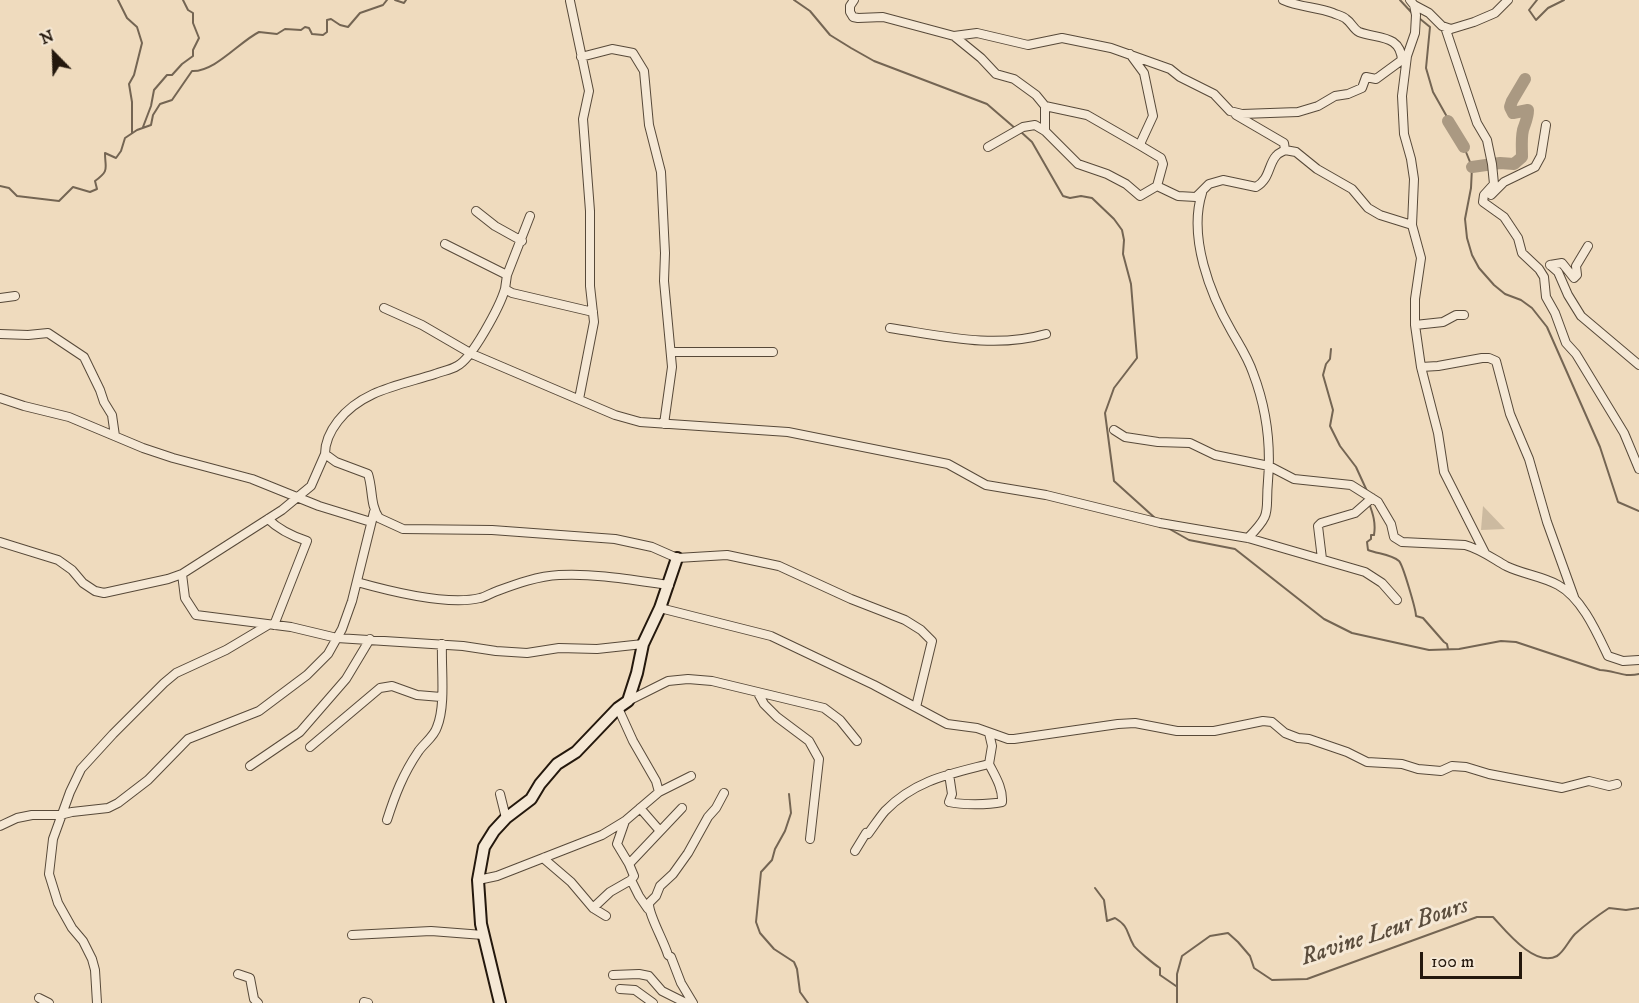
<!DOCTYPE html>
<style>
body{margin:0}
#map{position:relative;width:1639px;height:1003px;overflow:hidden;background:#efdbbe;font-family:"IM FELL DW Pica",serif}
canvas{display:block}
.north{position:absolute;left:24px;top:24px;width:60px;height:60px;-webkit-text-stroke:4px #f5e8d5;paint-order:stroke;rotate:337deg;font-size:16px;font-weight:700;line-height:24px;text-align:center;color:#24180d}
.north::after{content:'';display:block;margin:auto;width:21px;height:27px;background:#24180d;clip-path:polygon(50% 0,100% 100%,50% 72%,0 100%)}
.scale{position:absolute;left:1420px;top:952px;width:102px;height:27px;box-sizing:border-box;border:3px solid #24180d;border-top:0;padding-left:8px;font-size:18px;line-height:21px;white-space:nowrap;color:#24180d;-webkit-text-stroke:4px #f5e8d5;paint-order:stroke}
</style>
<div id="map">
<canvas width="1639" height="1003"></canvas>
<div class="north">N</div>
<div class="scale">100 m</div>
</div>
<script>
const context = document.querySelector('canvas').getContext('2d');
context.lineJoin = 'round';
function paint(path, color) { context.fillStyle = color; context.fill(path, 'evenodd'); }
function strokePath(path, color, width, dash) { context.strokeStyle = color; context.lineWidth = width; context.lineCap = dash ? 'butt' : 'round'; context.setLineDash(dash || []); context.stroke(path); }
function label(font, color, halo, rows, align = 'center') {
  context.font = font + ' "IM FELL DW Pica",serif'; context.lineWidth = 6; context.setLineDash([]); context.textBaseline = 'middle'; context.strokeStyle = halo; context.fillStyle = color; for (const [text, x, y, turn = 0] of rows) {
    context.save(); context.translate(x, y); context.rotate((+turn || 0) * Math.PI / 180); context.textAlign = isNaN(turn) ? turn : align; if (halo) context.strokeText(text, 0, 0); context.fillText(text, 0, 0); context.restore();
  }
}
const green = new Path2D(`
 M1483,506L1505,529L1481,530Z`);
const stream = new Path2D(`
 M118,0L127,18L137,27L142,43L134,75L129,84L132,102V133
 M395,0L404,3L406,0
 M794,0L810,11L830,35L851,48L874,61L987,104L1016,129
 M1400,0L1412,13
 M1537,0L1529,10L1536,20L1548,8L1564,0
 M1419,18L1430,27L1426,68L1433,92L1464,147L1472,167L1471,188L1465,219L1467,238L1472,255L1479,268L1494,285L1505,294L1521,300L1532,308L1547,327L1600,447L1618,502L1639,511
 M143,127L151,106L154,90L167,75H172L182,64L193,56V50L199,38L193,23V13L188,10L183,0
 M1021,132L1032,142L1063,196L1070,198L1081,196L1092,198L1114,219L1122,230L1124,240L1123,254L1131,284L1137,358L1114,388L1105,413L1114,481L1155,518
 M0,186L9,188L17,196L59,201L73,187L90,192L97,189L95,181C110,170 105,169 105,153L116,158L121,151L125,138L137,130L151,125L153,115L160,104L172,100L192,71C215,72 239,42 259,32L277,34L285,29L301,30L305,27L309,28L312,34L323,35L327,32V20L331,19L340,25L348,27L360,13L383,5L387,0
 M1331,349L1330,359L1326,364L1323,375L1333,410L1330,426L1340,446L1356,467L1367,491
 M1369,503C1373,514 1376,523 1374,535H1371V539L1367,542L1368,550C1378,554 1391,554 1399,561C1403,565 1416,610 1416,616L1423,618L1444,642L1447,644L1448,649
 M1166,527L1189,540L1235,549L1324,619L1352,633L1429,650L1459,649L1501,641L1516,642L1600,670C1614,670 1624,678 1639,674
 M789,794L791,813L785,831L775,849L772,860L761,872L756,922L760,933L774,949L794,962L797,969L800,992L808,1003
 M1095,888L1104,900L1107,921L1115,918C1130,927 1126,933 1134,946C1137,950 1155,965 1160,968V975L1176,986
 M1177,1003V974L1182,956L1210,936L1228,933L1238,942L1250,956L1254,968L1272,980L1307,979L1477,917H1493C1506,931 1535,968 1557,956C1564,952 1569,940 1575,934C1585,925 1597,916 1609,908L1626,910L1639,908`);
const river = new Path2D(`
 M1448,121L1464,147
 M1472,167L1500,163L1514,164L1522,157C1522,148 1521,139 1523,130C1525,123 1528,118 1528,110L1513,113L1510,107L1512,101L1525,79`);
const street = new Path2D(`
 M854,0L850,6V12L853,17L858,18L883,17L954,36L981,58L996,74L1014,79L1036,95L1045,106V131
 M1283,0C1298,7 1317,7 1333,13C1337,15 1343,16 1346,19C1352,23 1353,29 1359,32C1377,39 1401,34 1402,61
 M1410,0L1414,5L1416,15L1415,33L1407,56L1402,96L1404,134L1411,159L1414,179L1412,225L1421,258L1415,299V325L1421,367L1438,433L1444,472L1485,553
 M570,1L589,91L583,119L590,211V286L594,322L579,399
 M1414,5L1429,13L1442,26L1451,29L1474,22L1495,13L1508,0
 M1445,27L1477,123L1487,140L1492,164L1494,184L1484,195L1483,202L1504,217L1518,238L1522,253L1539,269L1544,277L1546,297L1555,313L1566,343L1576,354L1624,433L1639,469
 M954,36L977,33L1028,45L1062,38L1111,48L1170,69L1180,77L1214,94L1230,111L1242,114L1298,112L1318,106L1335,96L1348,94L1362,88L1366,77L1376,79L1406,57
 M1130,54L1144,73L1153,116L1141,142V146L1161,158L1163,164L1157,186
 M581,57L612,49L633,53L644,71L649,125L661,172L665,253L664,281L672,367L664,424
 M1045,106L1087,115L1141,146
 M1236,115L1284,143L1285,150
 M988,147L1023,127L1035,125L1045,131L1078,164L1107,174L1126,184L1140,196L1157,186L1178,196L1196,197L1209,184L1223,180L1256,187C1270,179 1268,165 1276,156C1278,153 1282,152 1285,150L1296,152L1317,169L1352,189L1368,208L1380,215L1412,225
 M1202,193C1188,237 1210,294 1232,332C1240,346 1248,358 1253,373C1266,407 1271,445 1268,481C1265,514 1273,512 1248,538
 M1491,195L1504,182L1535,167L1541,156L1546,125
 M476,211L495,226L522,241
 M445,244L507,275
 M1550,265L1558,272L1568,295L1581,316L1639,365
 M1550,265L1562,263L1574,278L1577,275L1576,266L1588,246
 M505,289L507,275L530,216
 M0,298L15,296
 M384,308L422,325L472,354L615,415L640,422L788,432L948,464L986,485L1046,495L1160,523L1248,538L1365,572L1382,583L1397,600
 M593,312L512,293L505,289C500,306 472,359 457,366C451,370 442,371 435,374C401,385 362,390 338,421C331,430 325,442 325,454L336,462L368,474C373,489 370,505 379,518L403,529L492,530L615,539L652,547L677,558L727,555L779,566L851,599L905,620L921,630L932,641L916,707
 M1415,325L1443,322L1456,315H1464
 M890,328C943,336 994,349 1046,334
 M0,334L28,335L48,333L84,357L100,390L104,402L112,415L115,436
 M672,352H773
 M1421,367L1438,366L1482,358H1489L1496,361L1510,414L1529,459L1547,522L1574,597
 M0,398L24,406L69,417L143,448L173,458L252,479L319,506L371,522
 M1114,430L1125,437L1158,442L1190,443L1215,455L1269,466L1294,479L1351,485L1378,502L1391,524L1394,537L1402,542L1465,545C1480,549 1492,558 1506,566C1522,574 1542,576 1558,585C1582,598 1597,633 1608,656L1623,661L1639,660
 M268,519C279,530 292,536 307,541L274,625
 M0,542L58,560L72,570L83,583L95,591L104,593L168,579L182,574L282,510L311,486L325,454
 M1322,559L1318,526L1321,523L1355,513L1372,498
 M182,574L185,598L196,615L291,627L337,638L463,646L496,651L527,653L559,648L597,649L643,644
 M357,582C389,591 448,606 480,598C485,597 491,593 497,591C516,584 538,576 559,575C595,573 633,580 669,585
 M660,608L771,636L874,685L947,724L977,728L1008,739H1014L1118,724L1135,723L1177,731H1214L1263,721L1272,722L1285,733L1298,738L1309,739L1347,752L1367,762L1402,764L1418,769L1441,771L1452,766L1466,767L1489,774L1562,788L1589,781L1609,786L1617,784
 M758,693L764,704L777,717L809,741L819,759L810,839
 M628,701L668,681L688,679L712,681L824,708L840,720L857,741
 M618,708L633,741L656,781L659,792
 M310,747L380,688L392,686L417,695L441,697
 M250,766L300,732L346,679L370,639
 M949,774L952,794L949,802C962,805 988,805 1002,802C1003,788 995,776 989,764
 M500,794L506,818
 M640,808L660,831
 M387,820C395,795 403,774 418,752C423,744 434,737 437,727C446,705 441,669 442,644
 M625,821L617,844L629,864
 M0,826L17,818L32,815H60L72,812L108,808L118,803L148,780L188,739L259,711L307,675L328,654L342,629L352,601L374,512
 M855,851L866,833L868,834C874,826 879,818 885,811C915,780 950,774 989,764L992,746L989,733
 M543,858L571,882L593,908L606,916
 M478,880L497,876L602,835L625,821L659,792L691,776
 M593,908L610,892L631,880
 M648,909L639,896L631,880L634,876L629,864L682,808
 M352,935L431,931L483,935
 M238,974L250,978L254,999L258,1003
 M613,975L639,974L649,976L662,991L686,1003
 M620,989L635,990L653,1003
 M39,998L49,1003
 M364,1002L368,1003
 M97,1003L95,970L92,959L83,941L72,928L58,903L49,874L53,839L70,792L81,769L113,734L164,683L176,673L226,650L268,625
 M693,1003L681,983L671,957L668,955C664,941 648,914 649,903L656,896L660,886L673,874L688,853L708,817L716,808L724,793`);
const secondary = new Path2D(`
 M500,1003L481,924L478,880L484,847L494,831L506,818L531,799L540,784L557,764L576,752L618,708L628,701L637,673L643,644L660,608L677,558`);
const waterNames = [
 ["Ravine Leur Bours",1385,933,-18]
];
paint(green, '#ccbaa0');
strokePath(stream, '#746553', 2);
strokePath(river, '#aa9982', 12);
strokePath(street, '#574939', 10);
strokePath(secondary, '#24180d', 14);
strokePath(street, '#f5e8d5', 8);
strokePath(secondary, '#f5e8d5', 10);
label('italic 24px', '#5a4c3c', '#f5e8d5', waterNames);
</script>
